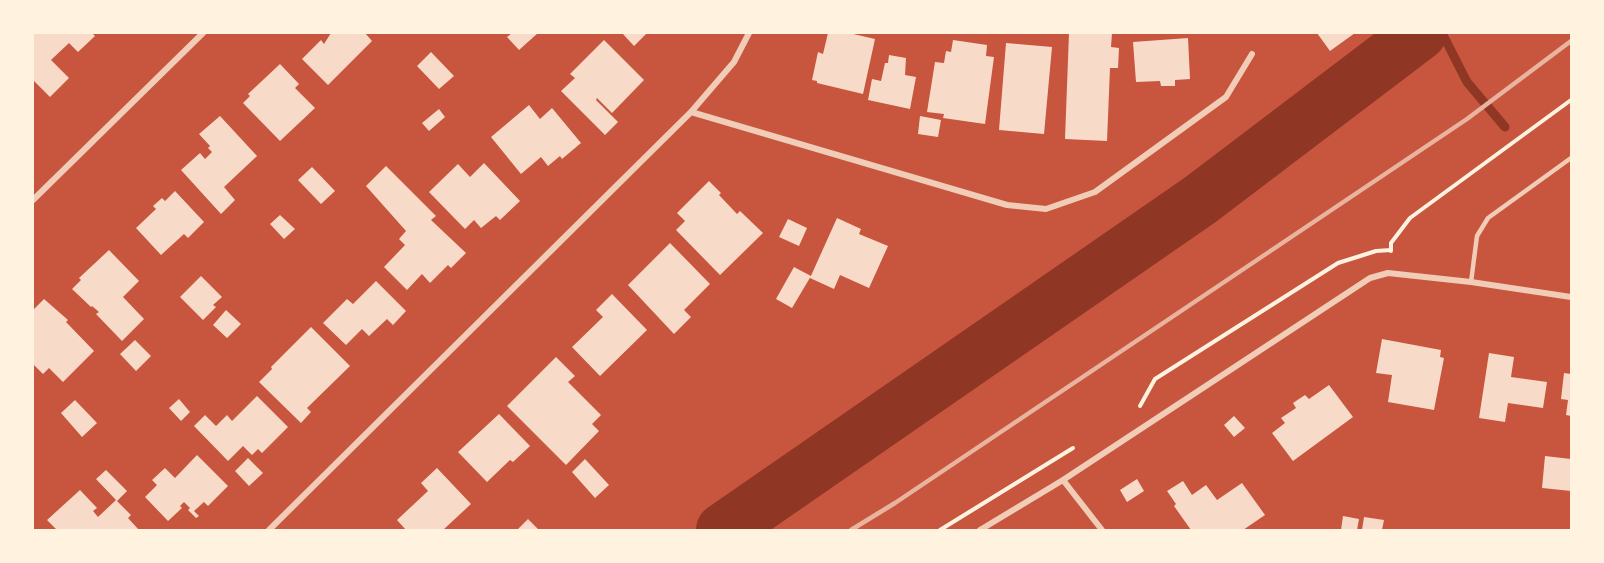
<!DOCTYPE html>
<style>
body{margin:0}
#map{position:relative;width:1604px;height:563px;overflow:hidden;background:#c8553d;font-family:Poppins,sans-serif}
canvas{display:block}
.frame{position:absolute;inset:0;border:34px solid #fff3e0;pointer-events:none}
</style>
<div id="map">
<canvas width="1604" height="563"></canvas>
<div class="frame"></div>
</div>
<script>
const context = document.querySelector('canvas').getContext('2d');
context.lineJoin = 'round';
function strokePath(path, color, width, dash) { context.strokeStyle = color; context.lineWidth = width; context.lineCap = dash ? 'butt' : 'round'; context.setLineDash(dash || []); context.stroke(path); }
function paint(path, color) { context.fillStyle = color; context.fill(path, 'evenodd'); }
const stream = new Path2D(`
 M1442,33L1467,82L1505,127`);
const river = new Path2D(`
 M723,530L1200,200L1420,33`);
const building = new Path2D(`
 M33,33H92L95,36L78,52L69,43L51,60L69,78L50,97L33,80Z
 M331,33H365L372,41L328,85L302,59L321,40L324,44Z
 M512,33H538L519,50L507,37Z
 M622,33H647L634,46Z
 M828,33H849L875,39L863,94L817,83V81L812,80L818,52L823,54Z
 M1069,33H1112L1111,47L1119,48L1118,68H1110L1107,141L1065,139Z
 M1317,33H1355L1330,51Z
 M1188,38L1190,79L1175,80V86H1161L1160,81L1136,82L1133,42Z
 M604,40L644,80L612,113L597,98L596,100L618,122L605,135L561,91L575,78L570,74Z
 M953,40L987,45L986,56L994,57L985,124L943,118L944,114L927,112L935,62L944,63L946,51L951,52Z
 M1006,43L1052,47L1044,134L999,130Z
 M431,52L454,76L439,89L417,66Z
 M889,55L906,58L905,75L916,77L910,109L868,100L872,79L881,81L885,63H888Z
 M280,64L299,84L295,88L315,108L280,141L243,103L250,96L248,94Z
 M529,105L540,119L552,108L581,143L562,159L560,156L548,166L541,157L521,174L491,137Z
 M439,109L445,117L429,131L422,123Z
 M220,116L257,156L224,187L235,200L221,214L181,170L200,153L205,159L212,152L208,148L210,146L199,134Z
 M920,116L941,120L938,137L918,134Z
 M484,163L520,201L500,220L496,216L481,228L474,220L465,229L429,192L458,164L470,177Z
 M386,166L436,216L431,220L466,253L451,268L448,265L430,283L422,274L407,290L384,267L405,245L399,239L406,231L366,186Z
 M312,167L335,191L321,204L298,180Z
 M709,181L721,193L719,195L737,214L740,211L763,233L720,275L676,230L685,221L677,213Z
 M175,191L204,222L188,238L184,234L161,255L136,228L156,209L153,206L162,198L165,201Z
 M280,215L295,229L284,239L270,224Z
 M837,218L861,229L859,234L888,246L869,288L840,275L834,289L810,278Z
 M788,219L807,228L799,246L779,237Z
 M670,243L710,284L684,310L691,317L674,334L628,285Z
 M109,250L139,281L123,297L144,319L122,341L96,314L99,312L92,306L91,307L72,289L81,280L79,278Z
 M794,267L811,276L792,308L776,299Z
 M201,276L222,297L213,305L216,307L203,320L180,297Z
 M376,281L406,311L393,325L387,319L369,336L362,329L346,345L323,323L347,299L353,304Z
 M612,294L647,330L600,376L572,347L603,317L596,310Z
 M44,299L68,320L66,322L94,351L63,382L49,368L43,374L33,364V310Z
 M226,310L241,324L227,338L213,325Z
 M311,327L350,366L307,408L311,412L301,423L259,382L272,369L271,367Z
 M1382,339L1441,350L1440,357L1444,358L1434,410L1388,402L1392,375L1376,373Z
 M135,340L151,356L136,371L120,354Z
 M1489,353L1514,357L1511,377L1547,382L1543,408L1508,403L1505,422L1479,418Z
 M556,357L575,376L568,382L601,415L592,424L599,431L566,465L507,406Z
 M1564,373L1571,374V416L1566,415L1568,400L1561,399Z
 M1329,385L1353,417L1293,461L1272,433L1285,423L1281,418L1296,408L1293,403L1305,395L1309,399Z
 M257,396L288,427L262,453L258,449L252,455L243,446L228,461L194,426L205,415L216,426L227,415L232,421Z
 M179,399L190,412L181,421L169,408Z
 M75,400L97,423L82,437L61,413Z
 M499,414L530,446L513,462L510,460L487,482L458,452Z
 M1234,416L1245,428L1234,437L1224,425Z
 M197,455L228,486L208,506L204,502L194,511L199,516L196,518L188,510L190,508L184,502L180,506L182,508L168,521L145,497L157,485L152,480L165,468L175,478Z
 M1545,456L1571,459V491L1542,488Z
 M248,458L263,473L249,486L235,471Z
 M585,459L609,485L595,498L572,472Z
 M437,468L471,504L443,530H406L397,520L428,491L421,483Z
 M106,470L127,491L117,501L131,515L128,518L139,530H57L47,520L80,490L97,508L93,511L98,517L116,500L96,479Z
 M1137,479L1144,491L1127,502L1120,490Z
 M1183,481L1192,495L1206,485L1217,500L1242,483L1265,515L1243,530H1191L1174,506L1176,504L1167,491Z
 M1343,516L1359,519L1357,530H1341Z
 M1364,517L1384,520L1382,530H1362Z
 M528,519L539,530H517Z`);
const path = new Path2D(`
 M1391,251V243L1410,218L1571,100
 M1140,406L1155,379L1338,263L1376,251L1391,250
 M940,530L1073,448`);
const service = new Path2D(`
 M1471,282L1477,236L1488,218L1571,158`);
const minor = new Path2D(`
 M691,112L1007,205L1046,209L1095,192L1226,97L1252,54
 M33,200L203,33
 M1063,480L1102,530
 M269,530L691,112L734,62L749,33
 M980,530L1063,480L1370,278L1388,273L1471,282L1571,297`);
const rail = new Path2D(`
 M851,530L895,503L1467,119L1571,41`);
strokePath(stream, '#8f3625', 9);
strokePath(river, '#8f3625', 54);
paint(building, '#f7dbc8');
strokePath(path, '#fff3e0', 4);
strokePath(service, '#f1ccb7', 4.5);
strokePath(minor, '#f1ccb7', 6);
strokePath(rail, '#e9b49f', 4.5);
</script>
